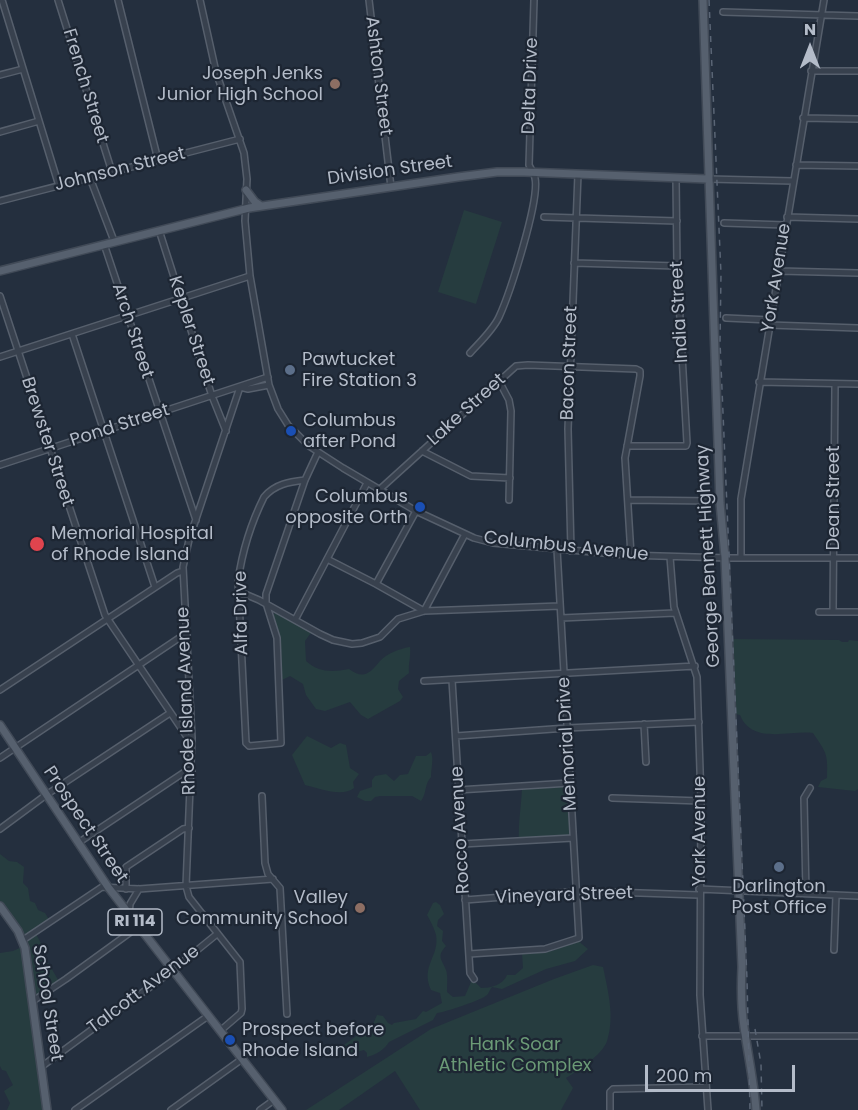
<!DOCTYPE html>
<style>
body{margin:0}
#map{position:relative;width:858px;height:1110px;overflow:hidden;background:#242f3e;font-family:Poppins,sans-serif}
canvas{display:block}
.north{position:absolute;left:780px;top:18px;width:60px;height:60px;-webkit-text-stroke:4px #1d2633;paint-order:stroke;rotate:0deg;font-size:16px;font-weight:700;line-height:24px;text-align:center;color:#b4bcc9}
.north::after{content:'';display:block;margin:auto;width:21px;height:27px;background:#b4bcc9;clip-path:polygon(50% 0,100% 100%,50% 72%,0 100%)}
.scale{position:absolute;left:645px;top:1065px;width:150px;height:27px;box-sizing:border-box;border:3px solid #b4bcc9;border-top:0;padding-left:8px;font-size:18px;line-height:21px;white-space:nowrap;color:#b4bcc9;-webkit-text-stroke:4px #1d2633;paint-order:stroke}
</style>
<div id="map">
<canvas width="858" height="1110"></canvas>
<div class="north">N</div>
<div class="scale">200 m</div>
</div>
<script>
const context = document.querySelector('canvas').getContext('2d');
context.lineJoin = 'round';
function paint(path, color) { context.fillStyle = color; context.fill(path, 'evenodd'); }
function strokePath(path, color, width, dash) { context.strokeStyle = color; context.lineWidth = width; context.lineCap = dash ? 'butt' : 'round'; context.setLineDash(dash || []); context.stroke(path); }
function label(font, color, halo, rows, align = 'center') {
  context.font = font + ' Poppins,sans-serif'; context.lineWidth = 4.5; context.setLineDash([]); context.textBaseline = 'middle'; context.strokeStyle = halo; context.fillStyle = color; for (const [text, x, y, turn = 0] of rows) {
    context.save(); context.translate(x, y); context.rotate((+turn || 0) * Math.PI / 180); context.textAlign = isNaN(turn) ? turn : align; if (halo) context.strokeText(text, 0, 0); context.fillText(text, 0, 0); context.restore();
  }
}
const green = new Path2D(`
 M464,210L502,222L476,304L438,292Z
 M279,611L313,630L305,641L306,661C319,673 333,672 349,669C364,680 370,673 380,661C386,654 401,648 410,647C411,657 408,664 409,673L399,681L398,689L403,697L400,701L368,719L361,715L350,702L325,711L316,709L306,695L303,684L290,676L282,680L272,615Z
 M728,639L839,640L842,642H848L849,640L858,641V789L855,791L818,787L821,781L827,778C828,752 826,753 813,733C790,730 752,745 740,715L731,713Z
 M307,736L331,748L340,743L346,745L350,768L359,774L353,782L354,788C342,798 319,788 305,785L292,755Z
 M431,752C434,760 431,768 431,777C424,785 427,793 421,801L412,796H380L375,797L371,801H365L357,797L360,791L372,787V780L375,776L386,774L394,781L400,775L408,774L416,756H426Z
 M571,785L573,842L519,843C518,824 521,808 522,789Z
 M0,854L9,861L17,862L24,867L23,883L28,888L30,901L35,903L38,910L45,913L51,923L36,934L43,947V957L49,964L61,985L35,1004L46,1110H7L10,1103L4,1091L13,1085L6,1071L2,1070L0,1066V953L13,951L24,946L0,907Z
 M436,902L440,905L444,914L438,920L437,926L443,931L442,941L446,946C436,957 442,959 446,970C448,975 447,986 447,992L453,997L465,996L471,982L474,981L481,988C491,988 503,985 507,975H515L523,968L522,953L552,951L577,940L588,949L575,961L546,969L502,989L492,987C490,989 489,993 487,995C482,1000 445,1012 437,1013L433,1020L389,1042C385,1049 376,1055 367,1057V1053L364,1050L343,1056L344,1045L362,1032L371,1029L377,1015L383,1016L388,1023L392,1025L394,1023L416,1019L423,1011L426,1012L442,1003L440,993L431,990C420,966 440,956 436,935C435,930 430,920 427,915L433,903Z
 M593,965L603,967C608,991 615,1017 607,1041C603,1054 578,1071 566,1078L573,1088L561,1110H420L395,1071L339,1110H306L431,1029L554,979Z`);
const minor = new Path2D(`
 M2,0L59,186
 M58,0L112,172
 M118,0L158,160
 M200,0L216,72L244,153L247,179L245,221L250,276L269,385L278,409L288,425L309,446L343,468L416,511L474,538L493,543L625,555L729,558H858
 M369,0L391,187
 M723,12L858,16
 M811,71H858
 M0,75L23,69
 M803,118L858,119
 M0,132L39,121
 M796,165L858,166
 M90,178L114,241
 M708,179L793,181
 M0,201L240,139
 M544,217L677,221
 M787,217L858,219
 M724,223L786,225
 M159,230L212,396L226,431
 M104,244L196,520
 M574,263L677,266
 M779,271L858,273
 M0,296L105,615L187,737L192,738
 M726,318L770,320
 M769,325L858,328
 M72,334L155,587
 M470,353C480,342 493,330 499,317C510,293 540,200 535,178C534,173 531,169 529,165L534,0
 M0,357L250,276
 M499,381L509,400L511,411L509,500
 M759,382L858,384
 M240,387L248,389L269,385
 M627,446H686L687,443L677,266L676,178
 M422,451L471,476L510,478
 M0,465L268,377
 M305,480C289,482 275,484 264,497C251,523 242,553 238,581L246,743L249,746L281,743L277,638L266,603V594L305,480L318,452
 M379,490L516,366L528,365L636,369L640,371V376L625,458L631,555
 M628,500L713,501
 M571,551L568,429L578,174
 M670,557L674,607L697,677L701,801L700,995L708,1110
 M741,558V499L824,0
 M327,559L376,584L424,611L465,534
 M376,584L416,511
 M240,592L259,600L320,634L333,640L352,644L362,643L380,637L398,619L424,611L560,606
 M819,612H858
 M833,612L835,384
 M561,618L675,613
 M295,620L367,483
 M452,680L470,973L474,979
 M424,681L695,666
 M0,690L177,573L183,571
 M644,724L646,762
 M456,736L567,728L699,722
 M0,758L182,636L187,635
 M458,790L570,783
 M262,796L265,863L268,874L280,888L287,1014
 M612,798L701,801
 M0,829L46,795L170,713
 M78,843L186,771L192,770
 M462,844L573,838
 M126,889V867L183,829L189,828
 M699,889L858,896
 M806,893L804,798L810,788
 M465,900L581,891L699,895
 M129,914L130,904L139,889
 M23,940L102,887L139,889L273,879
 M834,950L836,895
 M469,954L545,949L579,938L557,549
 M33,1001L66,979L139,926
 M220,1031L241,1013L242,1009L240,962L189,897L186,886L192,738L183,567L189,540L240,387
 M702,1036H858
 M41,1067L169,973L217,934
 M75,1110L208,1016
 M171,1110L242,1059
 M260,1110L274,1100
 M610,1110V1092L613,1089L706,1087`);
const major = new Path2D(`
 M703,0L720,503L725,557L742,967C741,987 741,1007 744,1027C748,1055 754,1082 756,1110
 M246,190L255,202L261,206
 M0,271L249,208L458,177L497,172H524L708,179
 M0,725L108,887L282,1110
 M0,906L18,931L25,948L47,1110`);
const rail = new Path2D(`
 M709,0L721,274L720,342L747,979L750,1110
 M755,1029L761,1064L762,1110`);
const markers = [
 [335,84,6,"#8d6e63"],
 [290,370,6,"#5c6f8a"],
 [291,431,6,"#1a4fb4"],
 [420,507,6,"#1a4fb4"],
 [37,544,8,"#e0444e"],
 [779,867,6,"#5c6f8a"],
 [360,908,6,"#8d6e63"],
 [230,1040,6,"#1a4fb4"]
];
const shields = [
 [135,922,54]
];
const shieldNames = [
 ["RI 114",135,922]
];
const poiNames = [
 ["Joseph Jenks",323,74,"right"],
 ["Junior High School",323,95,"right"],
 ["Pawtucket",302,360],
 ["Fire Station 3",302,381],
 ["Columbus",303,421],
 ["after Pond",303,442],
 ["Columbus",408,497,"right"],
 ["opposite Orth",408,518,"right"],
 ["Memorial Hospital",51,534],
 ["of Rhode Island",51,555],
 ["Darlington",779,887,"center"],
 ["Post Office",779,908,"center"],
 ["Valley",348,898,"right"],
 ["Community School",348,919,"right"],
 ["Prospect before",242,1030],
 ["Rhode Island",242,1051]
];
const streetNames = [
 ["Ashton Street",378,76,83],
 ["French Street",85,86,73],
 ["Delta Drive",531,86,-88],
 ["Johnson Street",120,170,-14],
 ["Division Street",390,171,-8],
 ["York Avenue",777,278,-81],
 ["India Street",680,312,-93],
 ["Arch Street",132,331,72],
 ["Kepler Street",191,331,72],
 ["Bacon Street",570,363,-88],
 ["Lake Street",467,410,-42],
 ["Pond Street",120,426,-18],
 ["Brewster Street",47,442,72],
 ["Dean Street",834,498,-90],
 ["Columbus Avenue",566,547,6],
 ["George Bennett Highway",709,556,-93],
 ["Alfa Drive",242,613,-91],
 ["Rhode Island Avenue",187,701,-92],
 ["Memorial Drive",568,744,-93],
 ["Prospect Street",85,825,56],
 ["Rocco Avenue",461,830,-93],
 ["York Avenue",700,831,-90],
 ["Vineyard Street",564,896,-2],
 ["Talcott Avenue",144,990,-37],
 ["School Street",47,1003,81]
];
const parkNames = [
 ["Hank Soar",515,1045],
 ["Athletic Complex",515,1066]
];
paint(green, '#263c3f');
strokePath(minor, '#565f6c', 8);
strokePath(major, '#414a57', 10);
strokePath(minor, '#38414e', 5);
strokePath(major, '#56606e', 7);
strokePath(rail, '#5a6575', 1.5, [6, 6]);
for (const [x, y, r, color] of markers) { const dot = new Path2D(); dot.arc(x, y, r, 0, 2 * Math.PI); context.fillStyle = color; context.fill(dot); strokePath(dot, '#1d2633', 2); }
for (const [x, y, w] of shields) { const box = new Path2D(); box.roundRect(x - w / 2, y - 13, w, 26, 4.5); context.fillStyle = '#1d2633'; context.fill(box); strokePath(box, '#b4bcc9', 1.5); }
label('bold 16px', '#b4bcc9', null, shieldNames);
label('18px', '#b4bcc9', '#1d2633', poiNames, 'left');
label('18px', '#b4bcc9', '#1d2633', streetNames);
label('18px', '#6b9a76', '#1d2633', parkNames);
</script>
